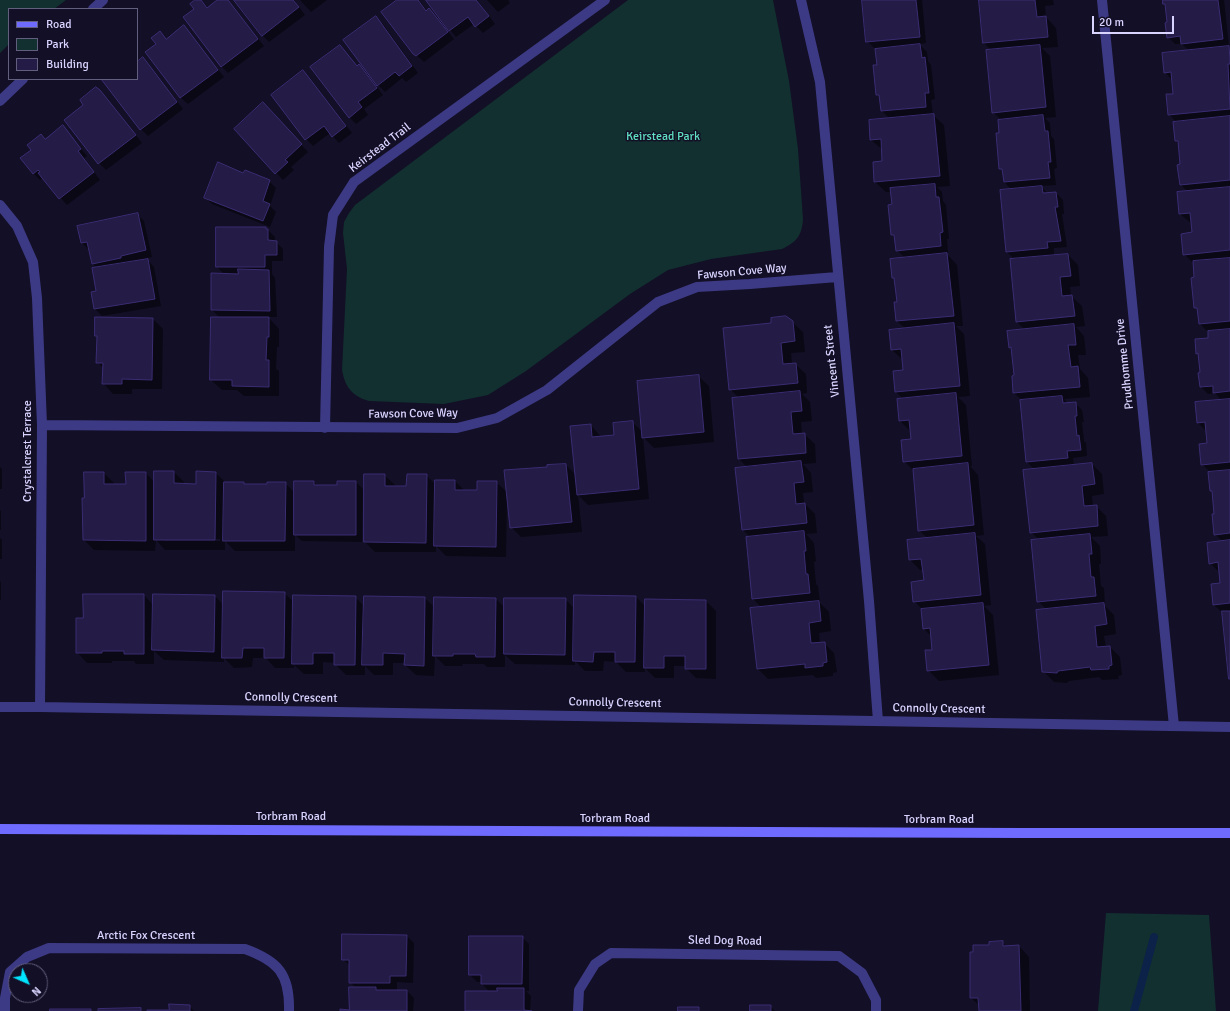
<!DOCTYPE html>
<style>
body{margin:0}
#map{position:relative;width:1230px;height:1011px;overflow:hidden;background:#130f26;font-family:Signika,sans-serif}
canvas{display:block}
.legend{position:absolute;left:8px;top:8px;width:130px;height:72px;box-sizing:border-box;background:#130f26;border:1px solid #625e7d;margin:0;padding:5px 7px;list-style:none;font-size:12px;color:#d9d4ff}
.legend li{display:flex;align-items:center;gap:8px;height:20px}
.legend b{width:20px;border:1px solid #625e7d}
.north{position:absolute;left:8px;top:963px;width:40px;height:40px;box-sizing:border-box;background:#130f26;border:1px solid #625e7d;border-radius:50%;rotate:135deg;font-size:11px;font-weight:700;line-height:16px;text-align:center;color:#d9d4ff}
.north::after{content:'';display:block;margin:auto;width:14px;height:18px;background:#00e5ff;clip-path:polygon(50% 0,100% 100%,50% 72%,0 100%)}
.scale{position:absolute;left:1092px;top:16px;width:82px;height:18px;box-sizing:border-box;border:2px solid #d9d4ff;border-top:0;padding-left:5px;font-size:12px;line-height:14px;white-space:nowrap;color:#d9d4ff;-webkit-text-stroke:3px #130f26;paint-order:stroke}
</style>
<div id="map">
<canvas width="1230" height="1011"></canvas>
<ul class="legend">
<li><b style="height:5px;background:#6f6bff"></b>Road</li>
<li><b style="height:11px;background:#12302f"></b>Park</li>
<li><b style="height:11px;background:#241b47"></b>Building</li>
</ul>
<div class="north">N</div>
<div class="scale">20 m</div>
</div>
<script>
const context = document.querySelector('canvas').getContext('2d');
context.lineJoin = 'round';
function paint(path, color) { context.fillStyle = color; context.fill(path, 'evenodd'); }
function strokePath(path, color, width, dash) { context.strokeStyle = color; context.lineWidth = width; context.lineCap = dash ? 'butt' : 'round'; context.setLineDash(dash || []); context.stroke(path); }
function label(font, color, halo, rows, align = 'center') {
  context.font = font + ' Signika,sans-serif'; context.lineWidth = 3; context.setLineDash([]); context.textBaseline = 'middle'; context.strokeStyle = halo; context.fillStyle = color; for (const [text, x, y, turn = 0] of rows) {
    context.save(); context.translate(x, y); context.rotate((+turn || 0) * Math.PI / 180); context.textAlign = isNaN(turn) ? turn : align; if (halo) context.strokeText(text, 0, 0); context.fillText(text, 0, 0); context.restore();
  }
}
const green = new Path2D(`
 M0,0H66L54,9H9V44L0,53Z
 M628,0H773L789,81L798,149L803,219C802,235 797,242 782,249L711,259L668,270L630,294L526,371L488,395L444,404L369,401C352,396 345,387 342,370L347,269L343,233L344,222L349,213L355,205Z
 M1106,913L1209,915L1216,1011H1098Z`);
const shadow = new Path2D(`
 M197,0H201L208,8L219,0H227L264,46L228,73L221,66L195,9Z
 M236,0H294L305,15L269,42L262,35Z
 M300,0H327L311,12Z
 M398,0H419L427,11L429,9L436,16L454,39L424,62L414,53Z
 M427,0H477L495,24L483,33L474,24L456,37L450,30Z
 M487,0H508L510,3L498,12Z
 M863,0H922L926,43L919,44L927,52L928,61L931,65L935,99L931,100L933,115L944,125L950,186L937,187L942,192L943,201L946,205L949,239H947L948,253H946L957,265L963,326H956L964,334L970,396L958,397L966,405L972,466H970L978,475L984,535L976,536L985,544L991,605L984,606L993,615L999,675L939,681L928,670L933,651L931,636L924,629L923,610L914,601L925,581L924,570H920L910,560L928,539L919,530L914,471L904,461L912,440L910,431L900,421L904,400L896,392L904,371L903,360L892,350L906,329L897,321L898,303L895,280L893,277L905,258L897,250L896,239L892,235L893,205L891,192H886L875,182L874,163L884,162L883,150L871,140L890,119L882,111L881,98L877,95L878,65L876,48H874L867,41Z
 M980,0H1053L1054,5L1045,6L1046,17L1056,28L1058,47L1042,48L1050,56L1056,117L1045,118L1050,123L1051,136L1054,139L1057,168L1054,169L1056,185L1041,186L1048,194L1056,193L1063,200L1064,214H1062L1067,247L1054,248V256L1068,255L1078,265L1080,286L1070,287L1071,296L1082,306L1085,326L1076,327L1084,336L1086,355H1078L1080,369L1088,378L1090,397L1064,399L1069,404L1075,403L1082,410L1084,422H1082L1084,441L1086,443L1087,456L1073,458L1074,466L1092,464L1102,474L1104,494L1092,496L1093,506H1096L1106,516L1108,536L1091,537L1100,546L1101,564H1099L1101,586L1104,588L1105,606L1114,615L1116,634L1104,636L1106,647H1110L1120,657L1122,675L1118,676L1119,679L1102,680L1099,677L1069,681L1067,683L1054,682L1043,671L1047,610L1038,601L1039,540L1031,532L1035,470L1027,462L1023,401L1014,393L1015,376L1013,350L1010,347L1025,330L1017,322L1015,260L1007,252L1012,190L1004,182V172L1000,168L1001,120L993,112L992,51L984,43Z
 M1164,0H1224L1229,46H1227L1230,49V677L1224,614L1214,605L1221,584V574L1210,563L1223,542L1215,534V515L1213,493L1211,491V473L1202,464L1208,444L1207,432L1198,423L1222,401L1215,393L1208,394L1201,387L1200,373H1201L1200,356L1197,353L1209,338L1208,330H1206L1199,323L1198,310L1195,307V278L1194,264L1184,254L1193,233L1192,224L1180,214L1188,192L1181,185V165L1179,144L1176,141L1177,123L1169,114L1174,95L1173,81L1165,72L1189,51L1182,44H1175L1168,37V23L1166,6L1164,4Z
 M376,18L383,24L418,73L406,82L402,78L385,92L378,85Z
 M190,34L224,77L188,104L181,98L147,52L166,40Z
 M340,46L357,67L359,66L366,72L383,95L364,109L368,115L356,124L349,117Z
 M143,59L150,66L183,109L148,136L141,129L102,79H137V63Z
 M303,72L310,79L352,133L339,143L330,133L313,146L306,139Z
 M100,91L107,98L142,143L106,170L99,163L66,120L85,105Z
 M270,111L308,152L291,167L294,170L283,180L235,129Z
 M63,127L87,156L84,158L100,180L67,205L43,178L40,180L33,173L32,150Z
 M269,181L276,188L270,206L276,212L270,227L212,204L205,197Z
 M137,214L144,221L152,257L146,258L154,267L161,306L102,316L95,309L98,292L97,268L93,264L89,250L82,243Z
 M266,228L275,237V242H276L283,249V261H272V274L275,278L277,317H268L279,329V347H277L276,369L279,371V396H244L237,390H222L211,380L220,318L212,310L225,275L217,267Z
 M153,319L163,329L162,389H132V394H113L103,383V368L98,362V338L96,336Z
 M792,322L803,332L805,352L791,353L792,364H795L806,374L807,393L802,394L810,402L812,421L801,422L802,434H804L815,444L816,463L803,464L811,473L813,492L803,493L804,503L815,514L817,533L806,534L814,543L816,561L814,562L816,584L818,586L820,603L829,612L831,631L819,633L820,644L824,643L834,653L837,672L833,673V676L816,678L813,675L768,679L758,669L752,609L762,608L753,599L751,538L742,529L748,468L739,459V398L730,389Z
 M698,376L709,386L714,442L654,448L643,437L649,499L588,505L578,495L582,532L521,537L511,527L508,498H507L506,557L446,556L436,546V552H375L365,542L384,475L395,485V487H407L426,475L436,485L455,481L465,491H478L496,482L508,493L549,468L566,465L576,475L591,425L601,437L615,436L632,422L643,432Z
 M0,467L2,469V489H0Z
 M174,472L184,482V484L197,485L216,473L226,483L243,482L246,485H268L285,483L295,493L314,482L318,486H338L356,482L363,489L362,542L302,541L295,535V551H235L225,541V550H165L156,540L155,551L94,550L84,540L85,499L104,473L114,483V485H127L146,473L155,483ZM164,539H220V541H164Z
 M0,510L1,511V530H0Z
 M0,538L2,540V559H0Z
 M0,581L1,582V600H0Z
 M284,593L294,602L355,597L364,606L425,598L435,608L496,599L505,608L565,599L575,609L636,597L646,607L706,601L716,611V679L696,678L686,668V666H674V678H655L645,668V672H626L616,662L604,661L603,671H585L575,661V665L515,664L505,655V667H487L484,664H462L463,666H445L435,656L434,676L416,675L405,665V663H393V675H374L365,666V675H346L335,664V663L323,662V674H304L294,665V668H275L266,658H253L252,667L234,668L224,658V662L164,660L154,651V664H136L134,661H112V663H87L77,652L84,619L144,595L154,606L215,596L224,606Z
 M407,936L414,943L413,983L397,982V991H407L414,998L413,1011H341H350L356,988L350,982V966L343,959Z
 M522,937L529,944V991H526L531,996L530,1011H466L490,992L482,984V982H477L470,975Z
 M1002,942L1007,947L1019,946L1029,957L1030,1011H980V1006L971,998L974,953Z
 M189,1006L194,1011H148H170Z
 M770,1006L775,1011H751Z`);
const stream = new Path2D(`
 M1134,1011L1154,937`);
const building = new Path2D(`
 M195,0H201L207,8L217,0H228L258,39L221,67L183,17L194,9L190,4Z
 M234,0H293L299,7L262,36Z
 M397,0H418L426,11L429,8L448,32L416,56L413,54L381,12Z
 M426,0H476L489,16L475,27L468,17L449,31Z
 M862,0H916L920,37L866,42Z
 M979,0H1035L1037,17L1046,16L1048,37L983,43Z
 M1163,0H1218L1223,39L1181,44L1180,36L1167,38L1165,23L1167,22L1165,4H1163Z
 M376,16L412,66L399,76L395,72L377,86L343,40Z
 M184,25L218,70L180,98L145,52L156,44L151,38L160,31L166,39Z
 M920,44L922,58L925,57L929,93H925L926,107L881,111L879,95H876L873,65H877L875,49Z
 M340,45L357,66L359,64L377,88L358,102L362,107L349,118L310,67Z
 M1040,45L1046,107L992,113L986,50Z
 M1229,46L1230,59V64H1228L1230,109L1168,115L1166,94H1173L1171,72L1164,73L1162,53Z
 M143,57L177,102L140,130L101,79H137V62Z
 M303,70L346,126L332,137L324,126L305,140L271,95Z
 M96,87L100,90L136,135L98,164L64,120L83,105L80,100Z
 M263,102L302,144L285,160L288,162L275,174L234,129Z
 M934,114L940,176L874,182L873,162L882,161L881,139L870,140L869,120Z
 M1043,115L1045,131H1048L1051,162H1048L1050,178L1004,182L1002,169H999L996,133H999L998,120Z
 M1230,116V180L1180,185L1177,165L1180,164L1178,141H1175L1173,122Z
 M63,125L81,149L78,151L94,172L59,199L38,173L40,172L38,170L33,174L20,158L31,150L27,145L41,134L45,139Z
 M218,162L243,173L245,170L270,180L263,201L270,204L263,221L204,198Z
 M935,184L936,197H939L943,232L940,233L941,246L896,251L894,235H891L888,205L892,204L890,188Z
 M1042,186L1043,193L1056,192L1058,207H1055L1061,241L1047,242L1048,248L1006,252L1000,190Z
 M1230,187V250L1183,255L1181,234L1192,232L1190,213L1179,214L1177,192Z
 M138,213L146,250L121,256V258L92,264L87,242L81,243L77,226Z
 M216,227H266V229H268V240L277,241V255H265V267H216Z
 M947,253L954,316L896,321L894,302H897L894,278H892L890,259Z
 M1068,254L1071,276L1060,277L1062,296L1072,295L1075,316L1016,322L1010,259Z
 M1230,258V321L1199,324L1197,308H1194L1191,278L1194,277L1193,261Z
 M148,259L155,299L94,309L91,292L96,291L92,268Z
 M238,269L269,270L270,311L211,310V273L238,274Z
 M786,316L793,321L795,341L781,343L783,364L796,363L798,383L729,390L723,328L771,323V318Z
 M95,317L153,318L152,380L122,379V384H102L103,363H96L97,336H95Z
 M211,317H269V337H267L266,360H269V387L232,386V380H210Z
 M954,323L960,386L895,392L893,371L903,370L901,349L891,350L889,330Z
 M1074,324L1076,345H1068L1071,367L1078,366L1080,387L1013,393L1012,376L1014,375L1011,347L1009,348L1007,331Z
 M1230,329V391L1213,393V386L1200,387L1198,373L1200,372L1198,353L1196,354L1195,339L1208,338V331Z
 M699,375L704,432L642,438L637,381Z
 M800,391L802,411L791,412L793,434L805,433L806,453L738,459L732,398Z
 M956,393L962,456L903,462L901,440L911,439L909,420L899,421L897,399Z
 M1062,396L1063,403L1076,402L1077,416H1075L1077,436L1079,435L1081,450L1067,451L1068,458L1026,462L1020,400Z
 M1230,399V462L1201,465L1199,444L1207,443L1205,422L1197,423L1195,402Z
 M633,421L639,489L577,495L570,426L591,424L592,437L614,435L613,423Z
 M801,461L804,482L794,483L796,504L805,503L807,523L742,530L735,468Z
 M968,463L974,525L918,531L913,469Z
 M1092,463L1095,484L1082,486L1084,506L1097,505L1098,526L1030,533L1023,470Z
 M566,464L572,522L510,528L504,470L547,467V465Z
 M1230,470V533L1214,535L1212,514H1214L1212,491H1210L1208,472Z
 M154,471H174V483L196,484V471L216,472L215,540H154Z
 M84,472H104V484H126L125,472H146V541L83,540L82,498H84Z
 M364,474H385V486H406L407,474H427L426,543L364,542Z
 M435,480H455V490H477V481H497L496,547L434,546Z
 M294,481H314V485H337V481H356V535H294Z
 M224,482H244V484H267V482H286L285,541H223Z
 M804,531L806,551H804L806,574H808L810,593L752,599L746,537Z
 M975,533L981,595L913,602L911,582L924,580L921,559L909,560L907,540Z
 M1090,534L1092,554H1089L1091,577H1094L1096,596L1037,602L1031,540Z
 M1230,540V603L1213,605L1211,584L1220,583L1218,562L1209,564L1207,543Z
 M223,591L285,592L284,658H264V648H243L242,658H222Z
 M83,594H144V654H124V651H102V653H76V618H83Z
 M153,594L215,595L214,652L152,650Z
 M293,595L356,596L355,665H334V653H313V664H292Z
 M574,595L636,596L635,662H615V652H594L593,662L573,661Z
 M364,596L425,597L424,666L404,665L405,654L383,653V665H362Z
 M434,597L496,598L495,657H476L475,654H453V656H433Z
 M504,598H566L565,655L504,654Z
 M645,599L706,600V669H685V656H664V668H644Z
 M819,601L821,621L809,623L811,643L825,642L827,662L823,663V666L805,668V664L757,669L750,608Z
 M983,603L989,665L927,671L925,650H932L930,628L923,629L921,609Z
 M1104,603L1107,624L1095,626L1097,647L1110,646L1112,665L1109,666V669L1091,670L1090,667L1058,671L1057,673L1042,672L1036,610Z
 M1222,611H1230V679H1229Z
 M342,934L407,935L406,976H390V983H349V960H342Z
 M469,936H523L522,984H481V975H469Z
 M1003,941V946L1019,945L1021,1011H979L978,998H970V952H973V945H989V942Z
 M349,987H376V990H407V1011H340V1009L349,1010Z
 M497,988H524V1010L532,1011H465V991H497Z
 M169,1004L190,1005V1011H147V1010H169Z
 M750,1005H771V1011H750Z
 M678,1007H699V1011H678Z
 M141,1008V1011H98V1009Z
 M50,1009H91V1011H50Z`);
const street = new Path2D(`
 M801,0L820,82L869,601L878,721
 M1102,0L1174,726
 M93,9L103,0
 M0,101L23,79
 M0,205L17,226L33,262L37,298L42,425L40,707
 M42,425L457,428L497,418L547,390L658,302L697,287L750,284L837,277
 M325,428L329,247L333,215L354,182L605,0
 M0,707H40L1230,727
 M5,1011V998L10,972L27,957L49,948L245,949C278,961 290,974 289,1011
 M578,1011L579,990L595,964L611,953L839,956L862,973L876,1000V1011`);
const secondary = new Path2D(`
 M0,829L1022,833H1230`);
const parkNames = [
 ["Keirstead Park",663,137]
];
const streetNames = [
 ["Keirstead Trail",380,148,-37],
 ["Fawson Cove Way",742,272,-5],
 ["Vincent Street",832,361,-96],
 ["Prudhomme Drive",1125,364,-96],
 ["Fawson Cove Way",413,414,-1],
 ["Crystalcrest Terrace",28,451,-90],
 ["Connolly Crescent",291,698,1],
 ["Connolly Crescent",615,703,1],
 ["Connolly Crescent",939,709,1],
 ["Torbram Road",291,817],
 ["Torbram Road",615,819],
 ["Torbram Road",939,820],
 ["Arctic Fox Crescent",146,936],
 ["Sled Dog Road",725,941,1]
];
paint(green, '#12302f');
paint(shadow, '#0007');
strokePath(stream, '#0c2248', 8);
paint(building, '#241b47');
strokePath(building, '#3b2d73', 1);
strokePath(street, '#3d3a85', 10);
strokePath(secondary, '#6f6bff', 10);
label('12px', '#5fe0c0', '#130f26', parkNames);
label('12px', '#d9d4ff', '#130f26', streetNames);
</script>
